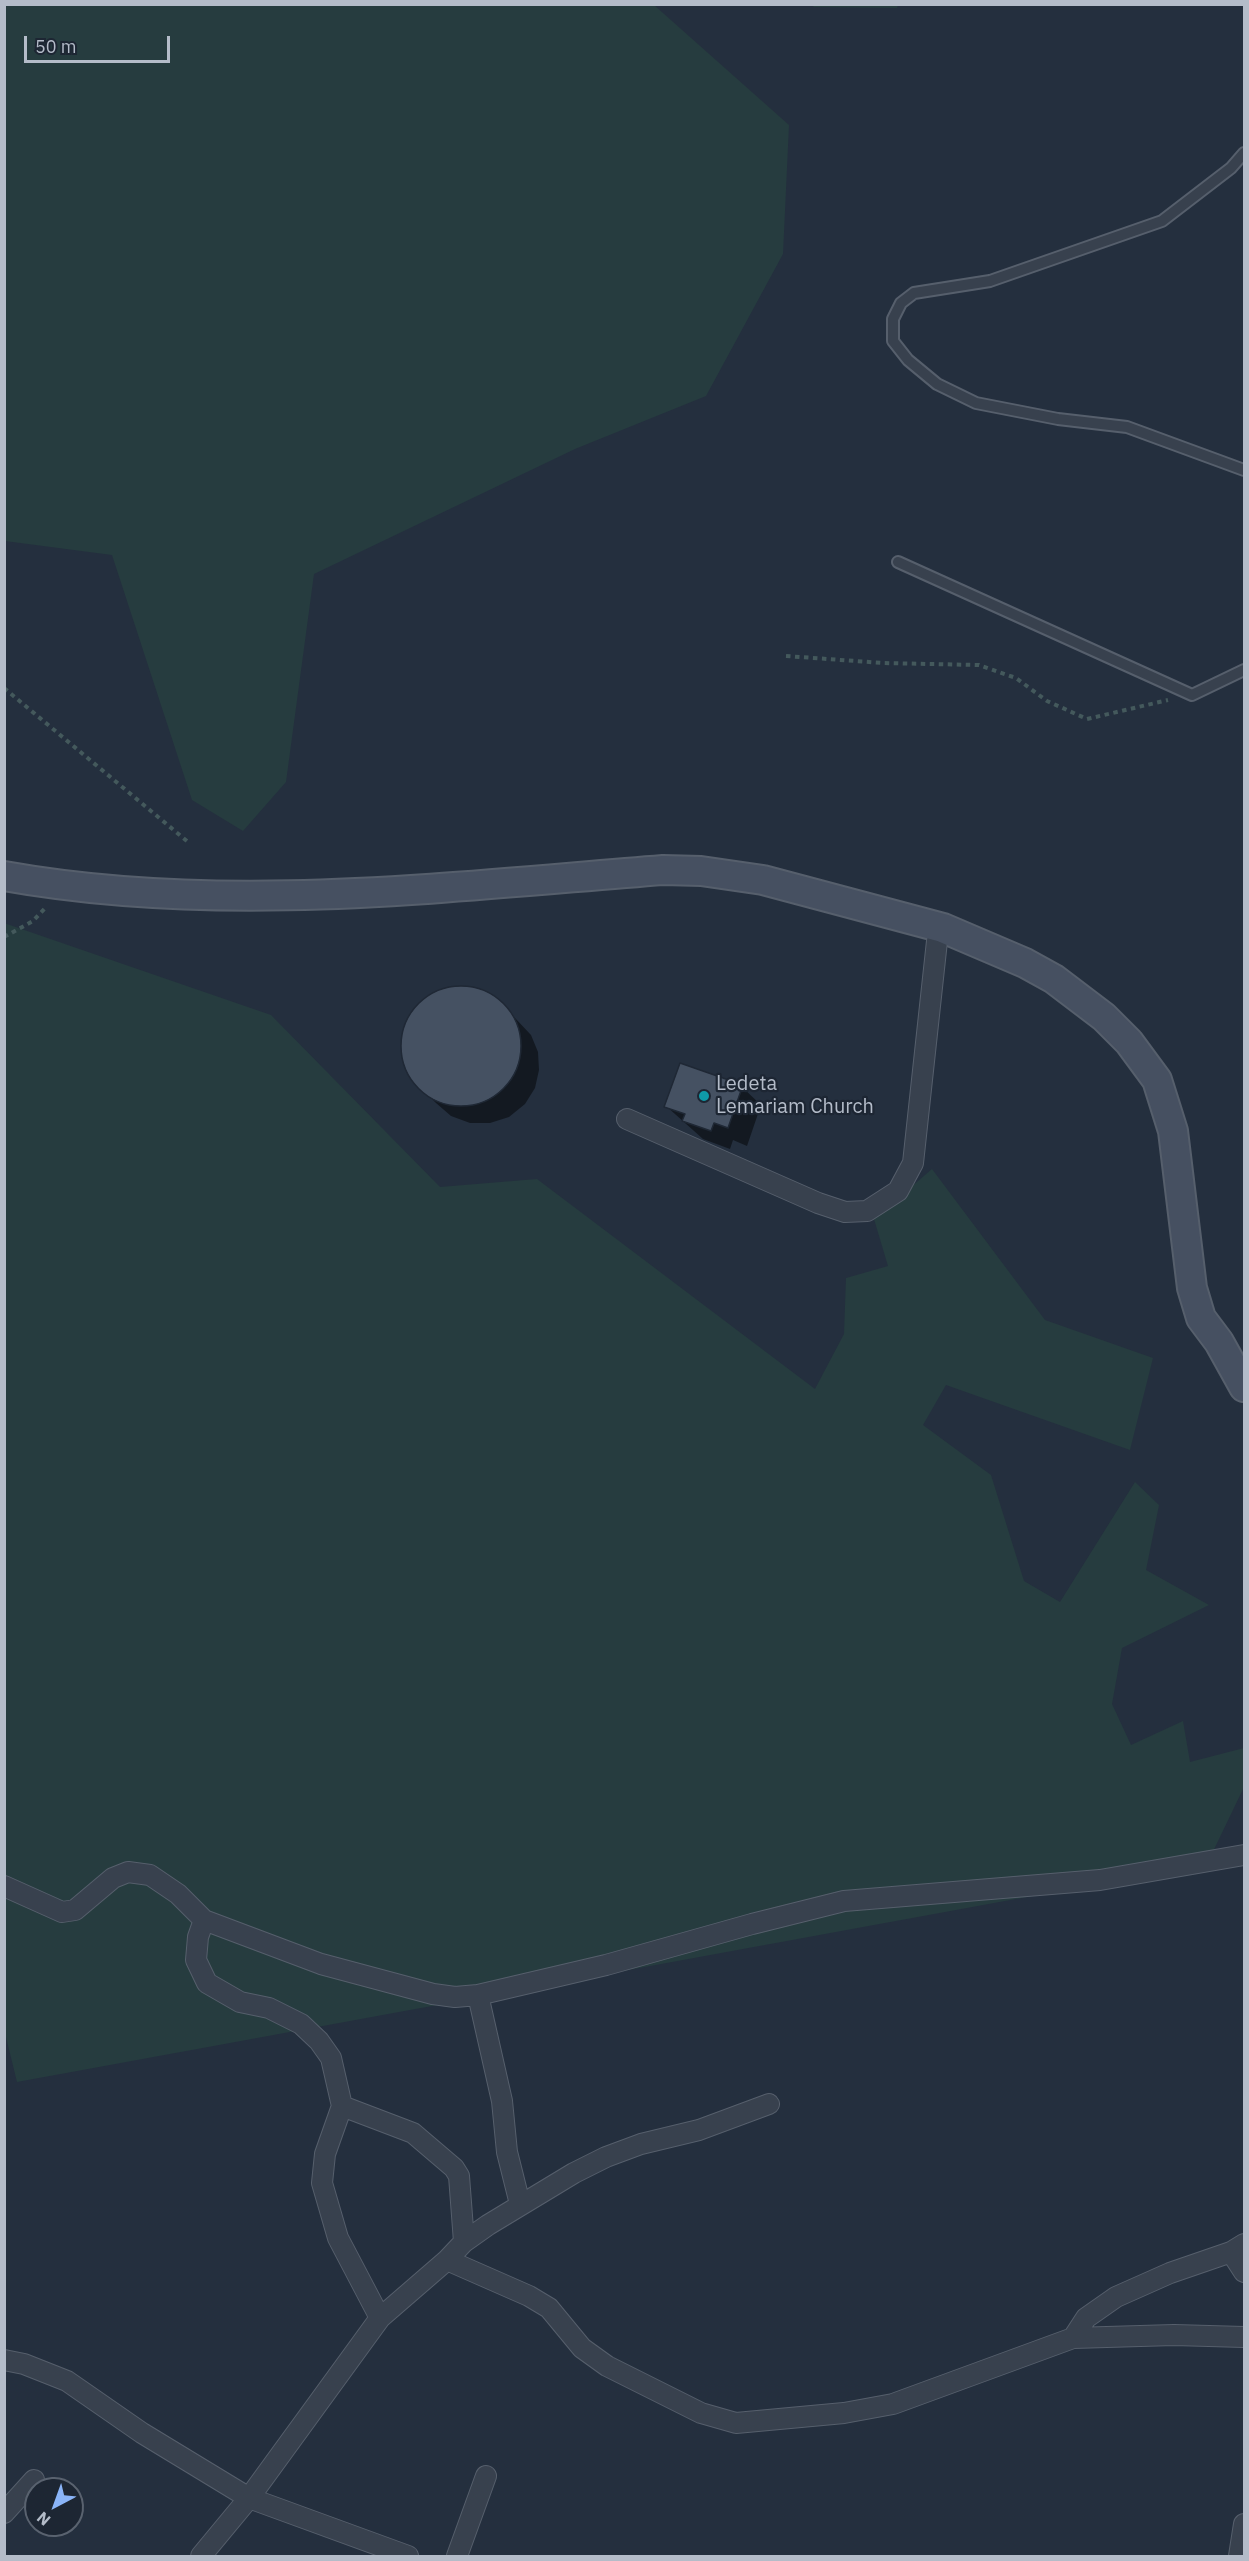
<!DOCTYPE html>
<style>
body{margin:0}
#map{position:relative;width:1249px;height:2561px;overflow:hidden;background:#242f3e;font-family:"IBM Plex Sans",sans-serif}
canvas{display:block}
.frame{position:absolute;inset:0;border:6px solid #b4bcc9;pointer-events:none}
.north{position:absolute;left:24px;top:2477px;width:60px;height:60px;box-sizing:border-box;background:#1d2633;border:2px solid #59626f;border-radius:50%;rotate:221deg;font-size:16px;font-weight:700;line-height:24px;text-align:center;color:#b4bcc9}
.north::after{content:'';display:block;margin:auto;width:21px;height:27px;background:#8ab4f8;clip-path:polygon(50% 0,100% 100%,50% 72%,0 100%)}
.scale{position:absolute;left:24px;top:36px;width:146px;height:27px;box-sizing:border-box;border:3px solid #b4bcc9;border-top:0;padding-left:8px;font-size:18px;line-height:21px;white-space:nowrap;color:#b4bcc9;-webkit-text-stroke:4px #1d2633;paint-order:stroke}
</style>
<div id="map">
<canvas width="1249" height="2561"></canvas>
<div class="frame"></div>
<div class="north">N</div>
<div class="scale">50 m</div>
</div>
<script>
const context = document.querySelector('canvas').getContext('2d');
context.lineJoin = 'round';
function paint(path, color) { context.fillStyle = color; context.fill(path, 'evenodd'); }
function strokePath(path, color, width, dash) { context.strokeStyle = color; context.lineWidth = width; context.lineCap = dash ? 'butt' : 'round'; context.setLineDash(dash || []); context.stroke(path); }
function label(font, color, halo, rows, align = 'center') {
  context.font = font + ' "IBM Plex Sans",sans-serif'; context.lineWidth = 4.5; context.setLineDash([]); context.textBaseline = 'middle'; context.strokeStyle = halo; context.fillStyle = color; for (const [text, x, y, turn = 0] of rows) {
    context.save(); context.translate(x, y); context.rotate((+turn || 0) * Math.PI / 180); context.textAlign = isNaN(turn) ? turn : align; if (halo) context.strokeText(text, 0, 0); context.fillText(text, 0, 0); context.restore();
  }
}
const green = new Path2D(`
 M5,4L654,5L789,125L783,254L706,396L575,449L314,574L286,782L243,831L192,800L112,555L5,541Z
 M811,5H898L897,8L814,7Z
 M4,923L271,1015L440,1187L537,1179L815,1389L844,1334L846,1278L888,1266L874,1219L932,1169L1045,1320L1153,1358L1130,1450L946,1385L923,1425L991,1475L1024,1581L1060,1602L1135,1482L1159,1505L1146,1570L1209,1605L1122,1648L1112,1704L1131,1745L1183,1721L1190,1762L1244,1748V1787L1207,1864L17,2082L4,2029Z`);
const shadow = new Path2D(`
 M465,987L483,991L499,1001L531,1035L538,1052L539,1070L535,1088L525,1104L509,1117L490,1123H470L451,1116L436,1103L416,1083L406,1066L402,1046L405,1027L415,1009L430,996L447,989Z
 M681,1065L742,1087L761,1105L747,1146L733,1140L730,1149L703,1139L666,1106Z`);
const building = new Path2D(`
 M401 1046a60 60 0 1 1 120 0a60 60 0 1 1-120 0Z
 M680,1063L743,1085L728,1128L714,1123L711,1131L682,1121L685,1114L664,1107Z`);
const path = new Path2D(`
 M786,656L883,663L979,665L1016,678L1047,701L1087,719L1168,700
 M4,688L188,842
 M4,937L33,921L47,906`);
const service = new Path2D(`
 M1244,153L1231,168L1162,221L990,281L914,293L901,303L893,319V341L908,360L937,384L976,403L1058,419L1127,427L1244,470
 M898,562L1192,695L1244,670`);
const minor = new Path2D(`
 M627,1119L818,1203L845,1212L867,1211L898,1191L913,1163L937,941L943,928
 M4,1886L62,1912L75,1910L113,1878L128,1872L150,1875L178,1894L204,1920L321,1964L433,1994L455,1997L478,1995L606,1965L752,1924L844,1901L1100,1880L1244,1855
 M204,1920L198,1937L196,1960L207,1983L240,2002L269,2008L301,2024L319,2041L331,2058L342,2106L325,2154L322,2183L338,2238L380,2318
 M478,1995L502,2101L507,2152L520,2204
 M342,2106L413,2133L454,2168L459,2176L464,2242
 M1231,2252L1244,2272
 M447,2260L464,2242L488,2225L574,2173L606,2157L641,2144L699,2130L769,2104
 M1073,2338L1086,2318L1116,2297L1170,2273L1231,2252L1244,2244
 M4,2360L24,2364L67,2381L142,2433L249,2498L408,2556
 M4,2513L34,2480
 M201,2556L249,2498L380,2318L447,2260L529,2296L549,2308L582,2348L607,2366L701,2413L736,2423L844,2413L893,2404L1073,2338L1174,2335L1244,2337
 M457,2556L486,2476
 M1239,2556L1244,2524`);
const secondary = new Path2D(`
 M4,876C222,915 445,887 663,870L701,871L763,880L943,928L1025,963L1054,979L1104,1017L1129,1042L1157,1080L1173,1131L1192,1288L1201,1318L1219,1342L1244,1387`);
const markers = [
 [704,1096,6,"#0f9aa8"]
];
const poiNames = [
 ["Ledeta",716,1084],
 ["Lemariam Church",716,1107]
];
paint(green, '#263c3f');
paint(shadow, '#0007');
paint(building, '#455162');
strokePath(building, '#1f2835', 1.5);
strokePath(service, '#565f6c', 14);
strokePath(minor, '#565f6c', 22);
strokePath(secondary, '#565f6c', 32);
strokePath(path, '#44595c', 4, [4.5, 4.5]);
strokePath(service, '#38414e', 10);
strokePath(minor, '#38414e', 20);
strokePath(secondary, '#465061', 28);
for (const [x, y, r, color] of markers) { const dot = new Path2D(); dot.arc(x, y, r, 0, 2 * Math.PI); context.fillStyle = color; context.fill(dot); strokePath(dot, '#1d2633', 2); }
label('20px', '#b4bcc9', '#1d2633', poiNames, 'left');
</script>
